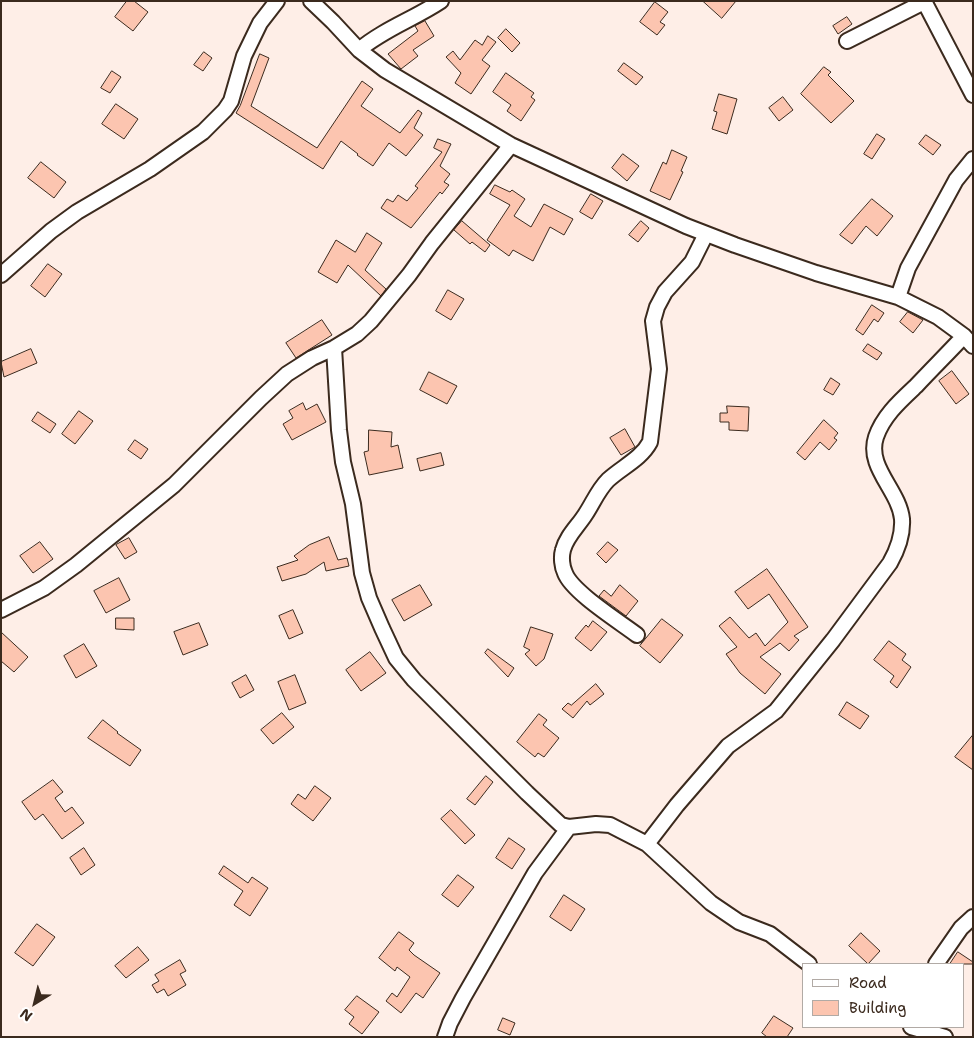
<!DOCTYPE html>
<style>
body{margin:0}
#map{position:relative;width:974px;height:1038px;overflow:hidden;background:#feeee7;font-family:"Shantell Sans",sans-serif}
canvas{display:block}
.frame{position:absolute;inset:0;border:2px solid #3b2a1e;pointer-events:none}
.legend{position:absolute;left:802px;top:963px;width:162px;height:65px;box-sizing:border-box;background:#fff;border:1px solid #b1aaa5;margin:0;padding:6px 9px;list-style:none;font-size:15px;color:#3b2a1e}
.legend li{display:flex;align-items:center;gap:10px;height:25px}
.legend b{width:25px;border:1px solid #b1aaa5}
.north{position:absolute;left:10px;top:978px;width:50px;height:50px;-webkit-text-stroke:4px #fff;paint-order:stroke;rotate:216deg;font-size:14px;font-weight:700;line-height:20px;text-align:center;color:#3b2a1e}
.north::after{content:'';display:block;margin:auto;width:18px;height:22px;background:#3b2a1e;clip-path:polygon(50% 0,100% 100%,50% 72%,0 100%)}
</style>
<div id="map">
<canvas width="974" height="1038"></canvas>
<div class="frame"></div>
<ul class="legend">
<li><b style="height:6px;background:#fff"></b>Road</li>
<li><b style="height:14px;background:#fcc5b0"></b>Building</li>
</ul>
<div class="north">N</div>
</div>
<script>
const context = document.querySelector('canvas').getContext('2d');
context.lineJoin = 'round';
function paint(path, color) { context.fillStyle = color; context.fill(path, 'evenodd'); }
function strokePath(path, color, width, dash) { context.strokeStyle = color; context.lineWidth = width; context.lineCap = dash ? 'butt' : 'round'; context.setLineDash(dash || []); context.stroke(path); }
const building = new Path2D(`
 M127,1H134L148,12L133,31L115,17Z
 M703,1H736L722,18Z
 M655,2L668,12L660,22L665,25L657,35L640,22Z
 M847,17L852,24L838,34L833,26Z
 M425,21L434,36L413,50L418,56L401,69L388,54L418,31L415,26Z
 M506,29L520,43L512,52L498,38Z
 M488,36L496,42L482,60L490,66L471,94L455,83L461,73L446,57L453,51L460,60L475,40L482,45Z
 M204,52L212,58L203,71L194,65Z
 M260,54L269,58L251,106L317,148L362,81L373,89L361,106L400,133L418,110L422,113L414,128L423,135L406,156L389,143L373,166L357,155L358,154L341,141L323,169L236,113L240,106Z
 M624,63L643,77L636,85L618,71Z
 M824,67L831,72L828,75L854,101L831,123L801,94Z
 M112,71L121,77L110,93L101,88Z
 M506,73L534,93L531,97L535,100L521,121L507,111L511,105L493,92Z
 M719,94L737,99L727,134L712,129L717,112L714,111Z
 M783,97L793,110L779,121L769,108Z
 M116,104L138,119L124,139L102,124Z
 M877,134L885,139L872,159L864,154Z
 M926,135L941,145L933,155L919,144Z
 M438,139L451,144L440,166L450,174L444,182L449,185L442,194L440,192L411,228L381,208L387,199L393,202L398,195L407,201L418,188L415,186L442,152L434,148Z
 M672,150L687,157L681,171L683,172L670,200L650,191L663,162L666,164Z
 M623,154L639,166L627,181L612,168Z
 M41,162L66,182L54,198L28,178Z
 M495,185L510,192L512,190L525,199L514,216L531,227L544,204L573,219L564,235L550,227L533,261L513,250L509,256L487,240L510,205L490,194Z
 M591,194L603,201L592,219L580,212Z
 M872,199L893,216L877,236L866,226L852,244L840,235Z
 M462,221L490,245L485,252L472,242L470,244L454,230Z
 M641,221L649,228L638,242L629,235Z
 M367,233L382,243L365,270L386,289L381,296L348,265L337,283L318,272L336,240L355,252Z
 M48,264L62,274L45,297L31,286Z
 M448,290L464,299L451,320L436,311Z
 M872,305L884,313L878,322L874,319L863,335L856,330Z
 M908,312L923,320L913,333L900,322Z
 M322,320L332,335L296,358L286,343Z
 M868,344L882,353L877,360L863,351Z
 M31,349L37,363L4,377L1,362Z
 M952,371L969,394L956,404L939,381Z
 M429,372L457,386L447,404L420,390Z
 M831,378L840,384L833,395L824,390Z
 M303,403L306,410L317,404L326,422L292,440L283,424L293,418L289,411Z
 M727,406L749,407L748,431L729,430V422H720V413H727Z
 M79,411L93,421L75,444L62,434Z
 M38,412L56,424L50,433L32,421Z
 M824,420L838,433L834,438L837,440L829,450L820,442L805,460L797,453Z
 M625,429L635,447L621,455L610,438Z
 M369,430L392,432L391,447L398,445L403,468L369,475L364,452L368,451Z
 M135,440L148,449L141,459L128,450Z
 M441,453L444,465L420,471L417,459Z
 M329,537L338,560L347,558L349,566L326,571L324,562L306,574L282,581L277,567L298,560L294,556L309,545Z
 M129,538L137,552L125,559L116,545Z
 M40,542L53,559L33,573L20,556Z
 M608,542L618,550L606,563L597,554Z
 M767,569L808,627L794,636L799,640L789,651L780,643L760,657L781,674L765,694L740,673L726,654L737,647L719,626L730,617L749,638L756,633L765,646L788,622L769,594L748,609L735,592Z
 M119,578L130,600L106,613L94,591Z
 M420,585L432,605L404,621L392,600Z
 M620,585L638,601L626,616L599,596L604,590L611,596Z
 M293,610L303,633L289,639L279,616Z
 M116,618H134V630L116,629Z
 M662,619L683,635L660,663L640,646Z
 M593,621L607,632L591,651L575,638L586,625L588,627Z
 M199,623L208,645L183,655L174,632Z
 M531,627L553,634L544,659L536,666L525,654L530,650L524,647Z
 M1,632L28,657L14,672L1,661Z
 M889,641L906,654L902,660L911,667L897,688L890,682L894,676L874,660Z
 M84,644L97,666L76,678L64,656Z
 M488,649L514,668L508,677L485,653Z
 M370,652L386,673L361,691L346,670Z
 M246,675L254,690L240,698L232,683Z
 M295,675L306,703L289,710L278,682Z
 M596,684L604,694L590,705L587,701L573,718L562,709L568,703L571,705Z
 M847,702L869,716L860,729L839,715Z
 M282,713L294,727L273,744L261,730Z
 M539,714L547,720L543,725L559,738L544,757L538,753L535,757L517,742Z
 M103,720L118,732L117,733L141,750L130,766L88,738Z
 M973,735V770L955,757Z
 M486,776L493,782L475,805L467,799Z
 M53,780L63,792L55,798L65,812L72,807L84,823L62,839L43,814L35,820L22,802Z
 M315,786L331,798L313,821L291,804L298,794L305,799Z
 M451,810L475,835L465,844L441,819Z
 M509,838L525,849L512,869L496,858Z
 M84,848L95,865L81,875L70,858Z
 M224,866L248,883L252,877L268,888L250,916L234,905L243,891L219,874Z
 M458,875L474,887L458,907L442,895Z
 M564,895L585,909L571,931L550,917Z
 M37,924L55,937L33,966L15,953Z
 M399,932L414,943L409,950L414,955L440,973L423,998L416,993L401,1013L386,1001L392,993L397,997L410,977L397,967L395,971L379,958Z
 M861,933L880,951L868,964L849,946Z
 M138,947L149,960L126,978L115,966Z
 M958,952L973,962V964H950Z
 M180,960L186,971L180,974L186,985L168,996L164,989L157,993L152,985L159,981L155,975Z
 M357,996L379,1012L362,1034L349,1024L354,1017L345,1010Z
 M774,1016L793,1028L787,1037H767L762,1033Z
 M503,1018L515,1023L510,1035L498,1030Z`);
const minor = new Path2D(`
 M311,1L333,22L359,50L385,70L511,145L686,226L735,245L816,273L898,297L938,317L964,336L973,346
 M924,1L973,95
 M847,41L924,2
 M359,50C384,29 414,19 441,1
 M1,275L51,231L77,212L150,169L203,132L225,110L231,101L244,56L260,23L277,1
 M898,297L908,268L956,180L973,159
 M334,348L339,430L343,462L353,504L362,573L369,598L382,628L396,658L414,680L527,793L561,825L569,827L596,824L610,825L647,844L711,903L739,922L770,934L809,964
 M1,610L44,588L76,565L174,485L261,398L287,374L312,358L334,348L357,334L371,321L409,275L432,243L511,145
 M637,635C620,622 572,592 565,573C562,567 561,557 563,550C566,537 578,526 585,515C593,503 598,490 608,480C622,467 641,459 650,442L659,369L653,321L657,307L665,292L692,262L706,234
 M647,844L677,805L728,746L776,711L833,640L890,563C898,549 903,534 902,519C899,490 866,467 876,437C883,416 900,401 916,386C932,369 948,353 964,336
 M936,964L961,928L973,917
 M911,1027L945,1037
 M445,1037L450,1023L463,998L535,873L569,827`);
paint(building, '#fcc5b0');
strokePath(building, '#3b2a1e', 1);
strokePath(minor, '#3b2a1e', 18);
strokePath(minor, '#fff', 14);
</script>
